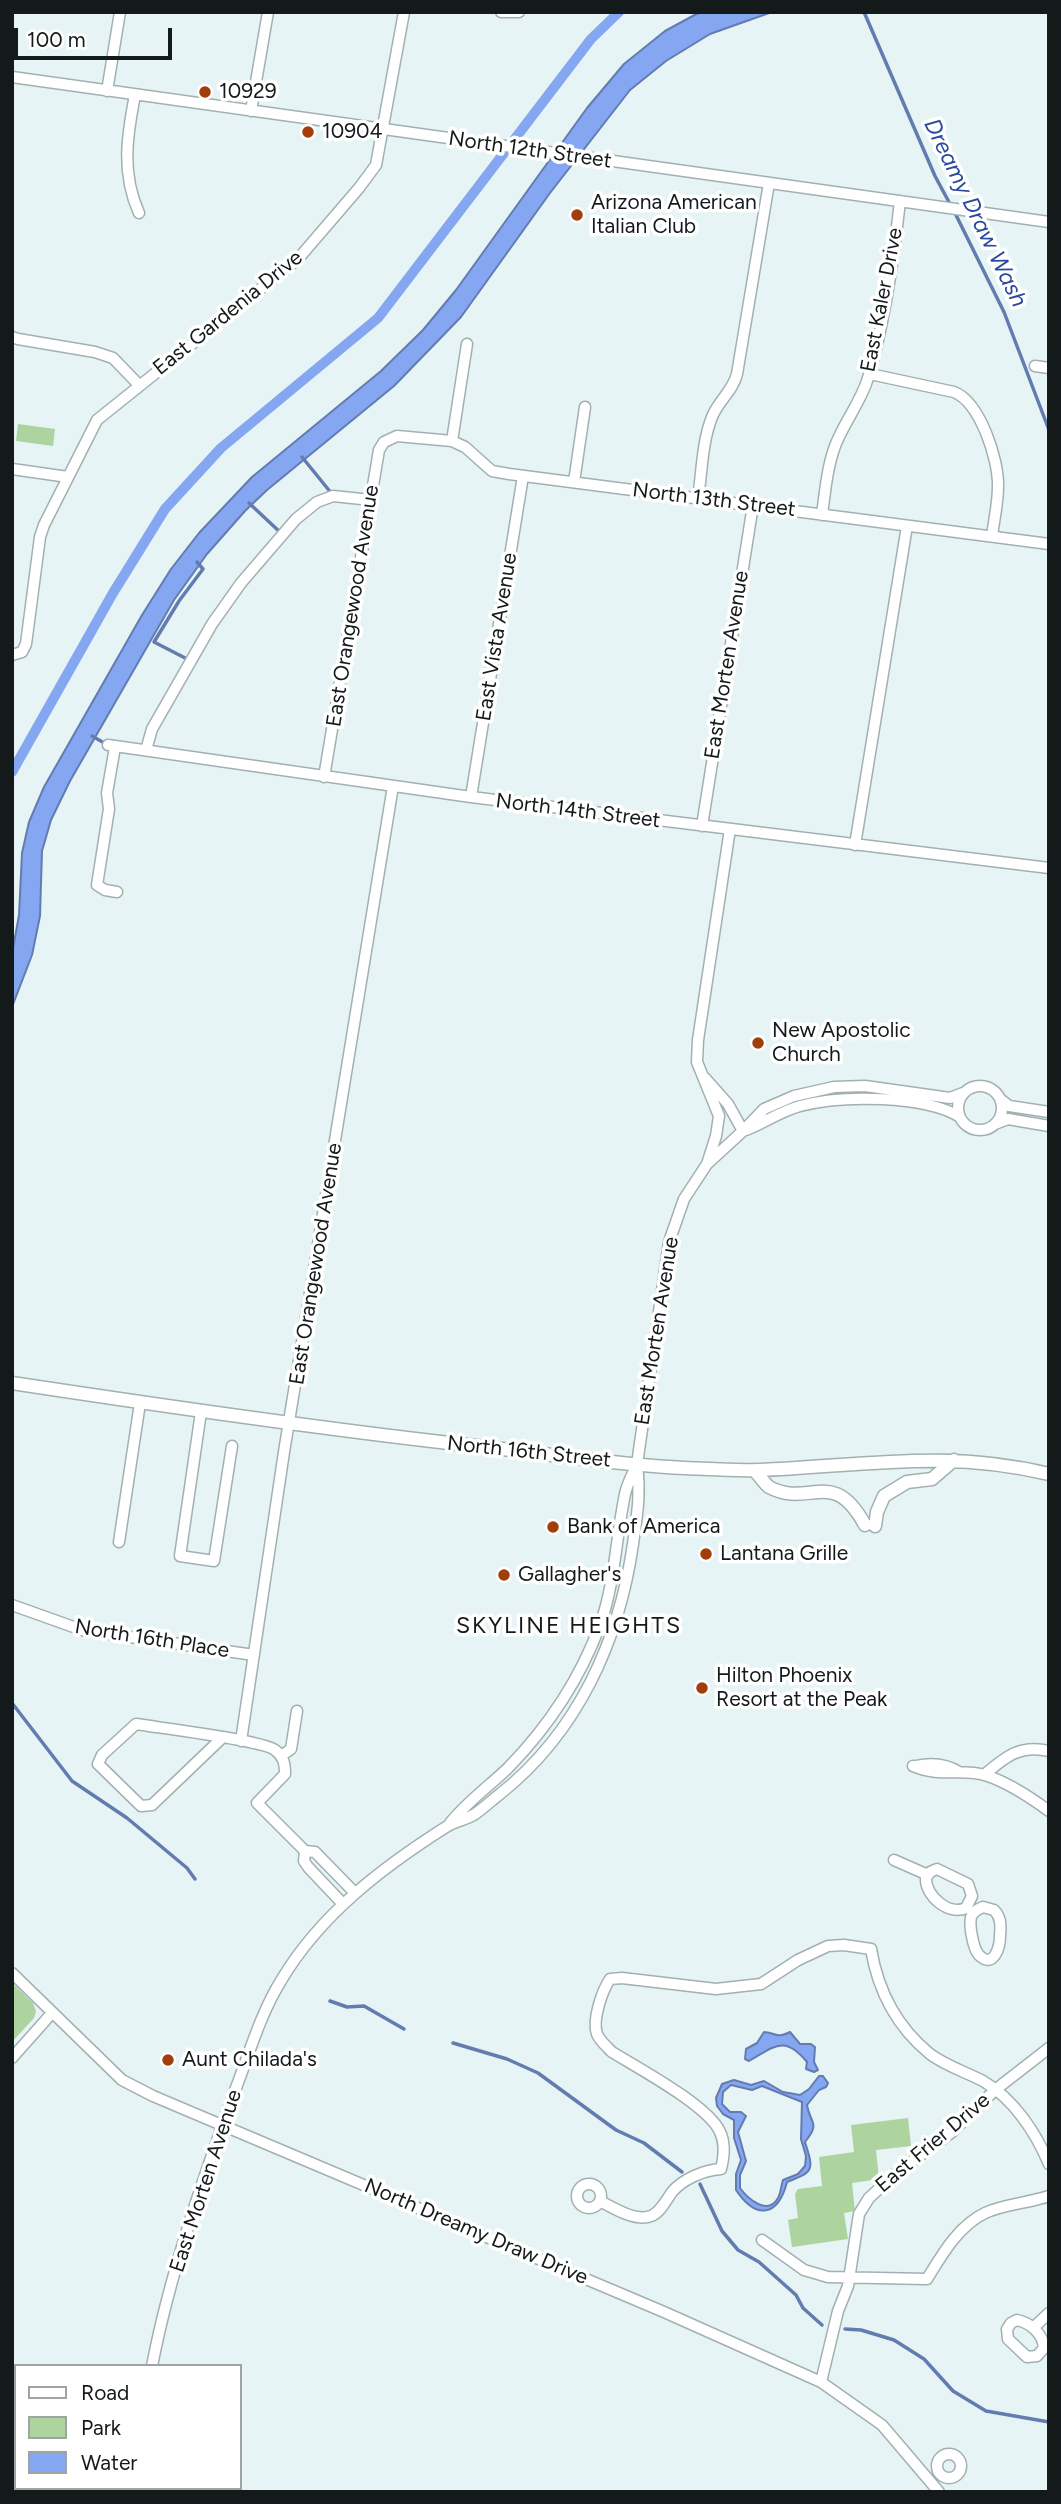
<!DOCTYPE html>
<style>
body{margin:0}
#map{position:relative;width:1061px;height:2504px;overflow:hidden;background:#e6f4f5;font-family:Figtree,sans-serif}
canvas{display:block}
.frame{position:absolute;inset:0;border:14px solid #141919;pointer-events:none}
.legend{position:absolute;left:14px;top:2364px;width:228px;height:126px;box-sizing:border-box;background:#fff;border:2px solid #a1a3a3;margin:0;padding:9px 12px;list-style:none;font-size:21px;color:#141919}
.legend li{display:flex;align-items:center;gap:14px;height:35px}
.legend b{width:35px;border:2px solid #a1a3a3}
.scale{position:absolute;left:14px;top:28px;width:158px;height:32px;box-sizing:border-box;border:4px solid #141919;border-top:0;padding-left:9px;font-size:21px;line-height:24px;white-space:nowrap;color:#141919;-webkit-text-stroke:5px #fff;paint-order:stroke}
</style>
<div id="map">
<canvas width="1061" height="2504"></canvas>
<div class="frame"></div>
<ul class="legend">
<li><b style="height:9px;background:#fff"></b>Road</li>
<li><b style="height:19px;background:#add39f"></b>Park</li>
<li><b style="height:19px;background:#85a6f1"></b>Water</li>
</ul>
<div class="scale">100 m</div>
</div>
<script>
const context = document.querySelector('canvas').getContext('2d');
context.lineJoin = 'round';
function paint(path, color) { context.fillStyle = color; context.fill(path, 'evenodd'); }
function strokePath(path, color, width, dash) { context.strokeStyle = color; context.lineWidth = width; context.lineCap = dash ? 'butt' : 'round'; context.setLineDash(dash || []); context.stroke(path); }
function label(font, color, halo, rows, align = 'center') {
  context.font = font + ' Figtree,sans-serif'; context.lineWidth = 7; context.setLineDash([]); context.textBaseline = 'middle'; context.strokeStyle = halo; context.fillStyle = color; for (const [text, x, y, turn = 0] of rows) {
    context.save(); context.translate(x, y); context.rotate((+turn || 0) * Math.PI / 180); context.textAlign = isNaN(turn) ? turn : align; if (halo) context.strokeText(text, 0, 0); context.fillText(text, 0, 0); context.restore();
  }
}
const green = new Path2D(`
 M18,424L55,429L53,446L16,441Z
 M12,1983L33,2003L36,2011L34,2018L12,2042Z
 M908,2118L911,2146L876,2150L879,2179L852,2183L855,2211L844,2213L848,2239L792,2247L788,2220L798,2218L795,2194L798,2189L822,2186L819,2157L854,2152L851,2125Z`);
const water = new Path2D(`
 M700,12H772L710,34L666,61L630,90L550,193L461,317L394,386L267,490L245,511L207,554L174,600L70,781L51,820L42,851L40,916L32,955L12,1007V954L19,915L22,853L29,822L44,787L142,615L171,569L199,533L252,477L381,371L423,330L456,290L587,108L624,64L665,31Z
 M764,2032C778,2033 775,2039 790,2032L800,2044H811L815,2047L814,2062L818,2070L814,2072L806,2069L807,2062C784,2034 774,2047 749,2061L745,2059L746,2049L757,2043Z
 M819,2076H823L828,2083L826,2087L819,2090L807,2105C810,2124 821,2122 805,2142C814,2170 814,2172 787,2182C778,2217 756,2220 736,2190V2174L741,2160L734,2138V2120L723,2114L717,2106L716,2098L722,2084L734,2080L751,2085L764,2081L783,2092L800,2095L809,2089ZM731,2085L752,2090L762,2086L802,2102L801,2139L806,2156L805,2166L798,2174L783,2180C781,2185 781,2193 778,2198C768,2216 748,2199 740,2188V2175L746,2161L738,2132L746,2116L741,2112H730L722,2104L723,2092Z`);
const stream = new Path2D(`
 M864,12L935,176L950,204
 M954,211L1004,312L1049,430
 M302,457L332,494
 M249,503L282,534
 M189,660L154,642L179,601L203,569L197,562
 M92,736L106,744
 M12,1703L72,1781L127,1818L187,1868L195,1879
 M330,2001L347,2007L364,2006L404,2029
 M453,2043L507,2059L538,2073L616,2130L644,2143L682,2172
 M700,2184L722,2231L738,2250L759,2262L796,2295L803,2308L822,2325
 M845,2329L861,2330L894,2340L924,2359L953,2391L986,2411L1049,2422`);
const canal = new Path2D(`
 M12,772L113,593L165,509L221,448L378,318L591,39L619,12`);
const minor = new Path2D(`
 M501,12H519
 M12,77L1049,222
 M107,91L120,12
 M135,95C127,136 121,173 139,213
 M251,111L268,12
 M12,337L18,339L95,352L113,358L139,385
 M1035,366L1049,368
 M870,374L954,392C980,402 999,460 998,487C998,503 994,520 992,536
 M452,441L467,344
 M12,469L68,477
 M574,482L585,407
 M698,498C702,472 702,442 712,417C718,401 733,391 737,374L769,183
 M822,515C825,492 827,468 835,446C844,422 861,402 868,378C884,326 894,256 900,201
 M12,655L22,652L26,644L40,537L44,525L97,420L298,259L359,188L376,165L404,12
 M108,745L471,797L1049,868
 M115,747L107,793L109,809L97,885L105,890L117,892
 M146,750L152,729L212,624L241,583L296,519L317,502L333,496L371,500
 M324,777L379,450L384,442L397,436L452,441L465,447L492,471L509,474L1049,544
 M471,797L523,476
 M702,826L753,505
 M855,845L907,526
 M705,1078L728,1104L743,1131
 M958 1108a22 22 0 1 1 44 0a22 22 0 1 1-44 0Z
 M1000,1099L1009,1106L1049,1112
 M995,1124L1008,1119L1049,1126
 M746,1130C764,1123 781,1111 800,1106C841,1095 924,1095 960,1117
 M708,1161L716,1136L719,1116L697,1062L698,1040L730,829
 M201,1412L180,1556L214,1561L232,1446
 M119,1542L140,1403
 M12,1605L82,1630L254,1655
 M222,1738L152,1805L141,1806L98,1764L102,1755L136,1724C160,1728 261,1740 275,1750C284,1757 285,1764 285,1774L257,1803L305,1851L315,1852L355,1893
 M241,1741L284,1452L393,786
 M281,1756L291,1749L297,1711
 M913,1766C941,1778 960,1768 985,1775C1007,1782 1030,1797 1049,1811
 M916,1766C930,1763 946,1764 959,1772
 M984,1775C1005,1757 1020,1744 1049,1751
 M450,1823C468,1801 488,1787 508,1768C548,1727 580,1679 600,1625C615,1583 616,1537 625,1494C627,1484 633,1473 637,1464
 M305,1851L304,1861L308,1867L343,1904
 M894,1860L928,1875
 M937,1869L968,1884L972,1896L966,1908C949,1916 925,1896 926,1878L930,1872Z
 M983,1907L994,1910C1001,1917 1001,1925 1000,1936C1000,1946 994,1970 979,1955C973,1949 969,1925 971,1917C973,1911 978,1909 983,1907Z
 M12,1973L122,2080L153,2096L664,2312L821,2382L882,2425L939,2492
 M12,2058L52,2013
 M577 2196a12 12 0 1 1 24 0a12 12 0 1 1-24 0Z
 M600,2201C613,2208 636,2222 651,2216C660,2213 667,2199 672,2192C683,2179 704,2170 721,2169C724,2157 726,2144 720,2132C709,2106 638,2068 612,2052C607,2047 600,2041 597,2034C592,2020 602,1991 610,1979L622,1978L716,1989L761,1984L798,1960L828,1946L844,1945L871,1949C878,1991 897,2027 930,2054C946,2066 966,2072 983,2081C1014,2099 1036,2133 1049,2164
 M762,2240L804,2270L828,2277L927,2279C942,2255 958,2226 985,2213C1004,2204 1029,2203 1049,2196
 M1017,2320C1031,2323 1043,2334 1044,2348L1037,2356L1027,2357L1008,2339L1007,2329L1011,2323Z
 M1033,2328L1049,2313
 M152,2366C170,2273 202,2182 234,2093C249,2055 260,2014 282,1979C321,1914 383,1867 446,1827C455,1821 466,1820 475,1814C484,1808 492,1800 500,1794C578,1732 619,1641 633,1544C637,1515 641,1494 637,1464L669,1242L684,1199L707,1164L743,1131L764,1109L794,1096L834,1087L865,1086L950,1098L963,1093
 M821,2382L838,2311L848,2286L859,2214L869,2198L895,2174L952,2132L995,2090L1049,2048
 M937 2466a12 12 0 1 1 24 0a12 12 0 1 1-24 0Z
 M12,2470L16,2471
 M57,2488L66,2492
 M130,2492L131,2488`);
const major = new Path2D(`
 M12,1383C170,1407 327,1430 485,1447C551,1454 618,1465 685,1468C709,1469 735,1471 759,1470C861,1466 947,1449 1049,1474
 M754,1470C759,1475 764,1483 769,1487C810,1509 832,1465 865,1525
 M875,1526L877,1512L884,1496L907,1482L932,1479L954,1460`);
const markers = [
 [205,92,7,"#a23d0c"],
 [308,132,7,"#a23d0c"],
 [577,215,7,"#a23d0c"],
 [758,1043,7,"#a23d0c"],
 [553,1527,7,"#a23d0c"],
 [706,1554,7,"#a23d0c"],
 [504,1575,7,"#a23d0c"],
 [702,1688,7,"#a23d0c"],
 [168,2060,7,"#a23d0c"]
];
const poiNames = [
 ["10929",219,92],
 ["10904",322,132],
 ["Arizona American",591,203],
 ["Italian Club",591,227],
 ["New Apostolic",772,1031],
 ["Church",772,1055],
 ["Bank of America",567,1527],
 ["Lantana Grille",720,1554],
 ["Gallagher's",518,1575],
 ["Hilton Phoenix",716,1676],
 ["Resort at the Peak",716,1700],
 ["Aunt Chilada's",182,2060]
];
const streetNames = [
 ["North 12th Street",530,150,8],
 ["East Kaler Drive",882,300,-79],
 ["East Gardenia Drive",228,313,-39],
 ["North 13th Street",714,500,7],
 ["East Orangewood Avenue",353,606,-81],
 ["East Vista Avenue",497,637,-81],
 ["East Morten Avenue",727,665,-81],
 ["North 14th Street",578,811,7],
 ["East Orangewood Avenue",316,1264,-81],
 ["East Morten Avenue",657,1331,-81],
 ["North 16th Street",529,1452,6],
 ["North 16th Place",152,1639,9],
 ["East Frier Drive",933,2143,-40],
 ["East Morten Avenue",206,2181,-72],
 ["North Dreamy Draw Drive",476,2232,23]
];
const waterNames = [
 ["Dreamy Draw Wash",975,213,64]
];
const neighbourhoodNames = [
 ["SKYLINE HEIGHTS",569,1626]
];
paint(green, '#add39f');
paint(water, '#85a6f1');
strokePath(water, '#637cb0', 2);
strokePath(stream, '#637cb0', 3.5);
strokePath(canal, '#85a6f1', 10);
strokePath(minor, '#a3b0b1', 13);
strokePath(major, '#a3b0b1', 15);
strokePath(minor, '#fff', 10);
strokePath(major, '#fff', 12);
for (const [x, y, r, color] of markers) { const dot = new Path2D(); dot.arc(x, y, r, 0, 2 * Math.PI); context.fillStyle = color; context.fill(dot); strokePath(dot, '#fff', 2.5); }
label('21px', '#141919', '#fff', poiNames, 'left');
label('21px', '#141919', '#fff', streetNames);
label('italic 23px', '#29499f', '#fff', waterNames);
context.letterSpacing = '2px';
label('23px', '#141919', '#fff', neighbourhoodNames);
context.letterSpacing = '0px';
</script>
